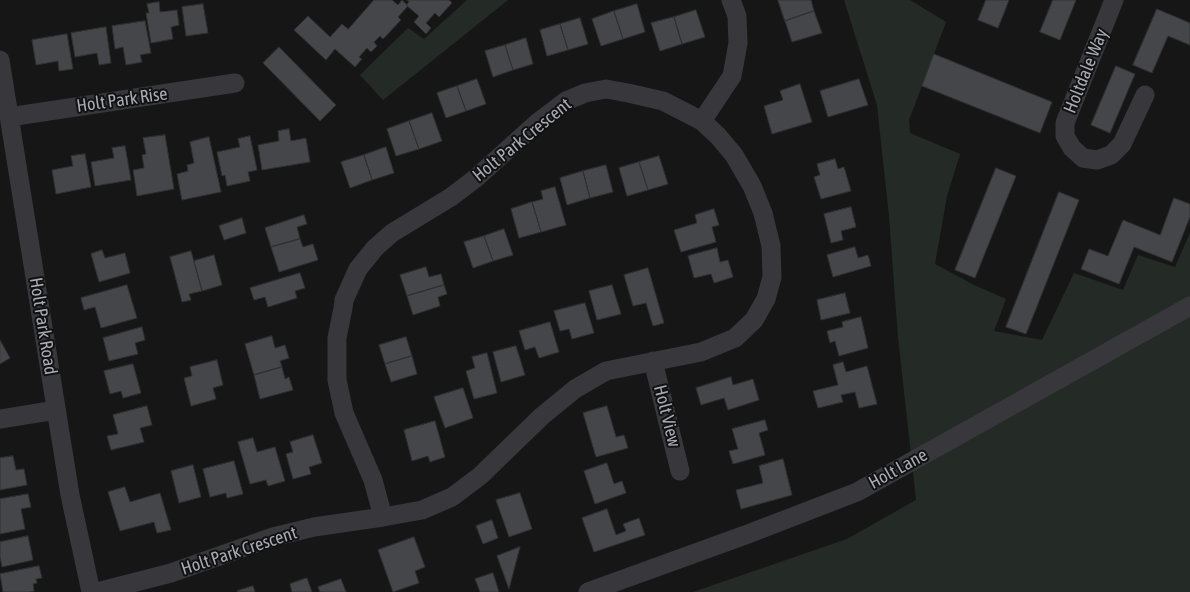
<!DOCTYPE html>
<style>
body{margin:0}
canvas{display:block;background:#161617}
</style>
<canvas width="1190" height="592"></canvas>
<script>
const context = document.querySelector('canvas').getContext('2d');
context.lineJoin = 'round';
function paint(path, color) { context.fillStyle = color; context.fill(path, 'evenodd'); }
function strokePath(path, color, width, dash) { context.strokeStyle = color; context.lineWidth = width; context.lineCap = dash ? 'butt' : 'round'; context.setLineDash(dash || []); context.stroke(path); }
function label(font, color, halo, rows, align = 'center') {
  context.font = font + ' "Asap Condensed",sans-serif'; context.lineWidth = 4; context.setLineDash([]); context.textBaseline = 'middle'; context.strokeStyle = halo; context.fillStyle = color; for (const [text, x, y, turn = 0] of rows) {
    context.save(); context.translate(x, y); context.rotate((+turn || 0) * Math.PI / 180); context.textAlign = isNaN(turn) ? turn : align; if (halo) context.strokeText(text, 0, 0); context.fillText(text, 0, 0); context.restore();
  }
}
const green = new Path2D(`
 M467,0H508L383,100L360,75L408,28L424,39Z
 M844,0H910L946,22L909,120L910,133L960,154L947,196L935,264L974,285L1006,299L994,331L1042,340L1074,273L1123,290L1138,255L1175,267L1190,233V592H693L847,539L916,500L898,337L889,216L877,105Z`);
const building = new Path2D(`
 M374,0H392L398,5L402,0L408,6L398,17L401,20L383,39L380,36L374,42L377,46L371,52L367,48L359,57L362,59L355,67L335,49L326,60L294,30L308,16L330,37L342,24L348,29Z
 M407,0H449L452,3L439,17L435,13L426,23L431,28L426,34L414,22L419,16L406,5L409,2Z
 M778,0H811L814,11L785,21Z
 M986,0H1009L998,28L978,20Z
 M1053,0H1076L1060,40L1040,32Z
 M159,2L160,12L177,10L179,25L171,27L173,39L151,43L146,13H149L147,4Z
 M203,4L208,33L186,36L182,7Z
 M637,4L645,32L623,39L614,11Z
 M1157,9L1190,23V45L1168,36L1152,73L1133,65Z
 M696,10L705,37L682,44L674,17Z
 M614,11L623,39L601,46L592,19Z
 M814,11L822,33L792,42L785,21Z
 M674,17L682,44L660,51L651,23Z
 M580,18L588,44L568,50L560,24Z
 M145,21L151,53L140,55L142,62L126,65L123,47L115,49L112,26Z
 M560,24L568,50L547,56L540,30Z
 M106,27L111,63L99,65L97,53L75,57L71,33Z
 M67,34L73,69L59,71L58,61L36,65L32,40Z
 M526,38L533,64L513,70L505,45Z
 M505,45L513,70L493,77L485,51Z
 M279,47L336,105L320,121L263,63Z
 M934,54L1052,102L1040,133L922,86Z
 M1116,66L1135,74L1110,133L1091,125Z
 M477,79L486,104L466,111L457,86Z
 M859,79L868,105L828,117L820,91Z
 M800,84L812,122L772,134L764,106L783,100L780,91Z
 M457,86L466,111L446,118L437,93Z
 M432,113L442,141L419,149L409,121Z
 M409,121L419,149L396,156L387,129Z
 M289,129L291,141L306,138L310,162L262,170L258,145L279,141L278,131Z
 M165,135L174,189L137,196L133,170L144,168L142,155L146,154L143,138Z
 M250,136L257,170L248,172L250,181L227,186L225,175L222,176L217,152L240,147L238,139Z
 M209,137L221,192L182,200L177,174L188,171L187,165L194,163L190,142Z
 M125,146L131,180L95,186L91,162L114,158L112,148Z
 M386,147L394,173L372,180L364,155Z
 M85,154L91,187L56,194L52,170L73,166L71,156Z
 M364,155L372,180L350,188L341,162Z
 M659,156L668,184L648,190L639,162Z
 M835,159L838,169L844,167L851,191L821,199L814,177L820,175L817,164Z
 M639,162L648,190L627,196L619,168Z
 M606,165L613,192L590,198L583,171Z
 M996,168L1016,176L975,278L955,270Z
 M583,171L590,198L567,205L560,178Z
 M555,187L566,225L541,232L532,202L543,199L541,191Z
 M1059,192L1079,200L1026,334L1006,327Z
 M1174,198L1190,204V217L1172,262L1134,247L1119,284L1081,269L1089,249L1108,256L1123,220L1160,235Z
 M532,202L541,232L519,238L511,209Z
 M851,207L856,227L841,231L843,240L831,243L824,214Z
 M714,209L719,225L712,227L716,242L681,252L674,230L697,223L695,215Z
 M304,215L307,224L297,227L300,239L271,247L265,228Z
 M242,218L246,233L224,240L219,226Z
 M504,229L513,255L493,261L484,236Z
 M484,236L493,261L473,268L464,242Z
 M300,239L303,247L313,244L318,260L279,272L271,247Z
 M855,247L858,258L868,255L871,266L833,277L827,255Z
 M717,248L720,262L728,260L733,277L714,283L711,274L694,278L688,256Z
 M102,250L105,258L125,253L130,273L99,282L91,254Z
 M191,251L202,291L189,294L191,300L182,302L170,257Z
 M214,255L222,285L202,291L194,261Z
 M426,267L429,277L441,274L444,285L407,296L400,275Z
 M648,268L664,323L653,326L646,303L633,306L624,275Z
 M300,273L305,288L295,291L297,298L268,307L265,297L254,300L250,288Z
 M127,285L137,318L101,328L95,307L84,310L81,298Z
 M444,285L447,294L438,297L440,306L413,315L407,296Z
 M612,285L621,314L597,320L589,291Z
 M845,293L850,313L821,320L817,300Z
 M585,303L594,333L572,339L569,329L560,331L554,311Z
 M861,317L868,348L839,356L835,341L830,343L827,331L843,327L842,322Z
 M550,322L559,352L539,358L535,347L525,350L519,331Z
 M142,327L145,340L135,343L138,354L109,361L103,338Z
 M272,336L275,348L285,345L289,358L280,361L282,367L254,375L245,344Z
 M406,337L412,356L385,364L379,345Z
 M0,340L10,358L0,364Z
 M516,346L525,375L501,382L493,352Z
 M487,353L497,393L474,399L466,371L475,368L472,357Z
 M412,356L417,374L391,382L385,364Z
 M217,360L223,385L213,388L216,399L191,406L184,378L192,376L190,367Z
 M843,362L846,372L867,366L877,404L859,408L855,392L841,395L843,402L818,408L813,391L838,385L833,365Z
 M133,364L141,393L123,398L121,391L110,394L104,371Z
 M282,367L285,379L289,377L293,390L260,399L254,375Z
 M731,377L733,385L753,379L759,400L728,410L724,398L701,405L696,388Z
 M463,388L473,418L445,428L434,397Z
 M147,406L152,425L140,428L144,442L111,450L107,436L118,434L113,415Z
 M607,406L616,437L624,435L628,448L596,457L583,413Z
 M765,420L768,430L759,433L765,455L733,464L729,451L738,449L732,429Z
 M435,421L445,457L430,462L428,456L412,461L404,430Z
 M313,435L322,463L309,467L311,474L293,479L286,454L293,452L290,442Z
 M253,438L257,452L275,447L285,481L268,486L266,480L250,484L238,442Z
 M13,456L16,470L24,469L27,485L0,490V458Z
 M783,459L792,495L741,509L736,490L763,483L759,466Z
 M234,461L243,494L227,498L226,493L210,497L203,469Z
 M607,463L614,484L622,481L626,493L595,504L584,471Z
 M193,465L201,497L179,503L171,471Z
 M125,487L130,502L160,493L171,530L157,533L154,522L120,531L108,492Z
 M520,493L532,529L509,537L496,500Z
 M28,494L31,507L21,509L25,529L0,534V499Z
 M607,509L616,535L626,531L623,524L639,518L645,535L594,552L582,518Z
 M492,520L498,538L483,544L476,526Z
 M28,536L33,560L2,567L0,557V542Z
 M414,537L425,567L415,571L419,583L393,592L378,550Z
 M520,547L509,589L497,556Z
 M39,566L42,578L36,579L37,583L33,584L34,591L29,592H3L0,574Z
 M493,573L499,592H480L475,579Z
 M307,578L312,592H292L290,584Z
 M341,579L346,592H320L318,587Z
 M253,586L255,592H238L237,591Z`);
const minor = new Path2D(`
 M1114,0L1065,123V136L1072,148L1083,158L1097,160L1111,155L1122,144L1145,95
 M0,60L70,495L91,592
 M9,117L235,83
 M702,121L732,76L738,43L737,16L731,0
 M653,361L680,471
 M0,419L56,410
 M97,592L171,573L273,537L314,527L383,517L422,510L452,497L480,476L542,416L575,389L606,371L701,352L735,338L754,320L766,299L772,277L771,246L763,213L752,186L734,155L718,136L702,121L663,101L628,93L606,89L585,93L566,101L537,123L476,178L451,197L392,233L375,248L358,269L344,300L343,308L337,338V380L344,413L373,480L383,517
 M588,592L748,534L857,492L1190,306`);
const streetNames = [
 ["Holtdale Way",1086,71,-68],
 ["Holt Park Rise",122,100,-8],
 ["Holt Park Crescent",522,140,-39],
 ["Holt Park Road",43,326,81],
 ["Holt View",667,416,76],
 ["Holt Lane",898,469,-29],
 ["Holt Park Crescent",239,551,-18]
];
paint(green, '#242b26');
paint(building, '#454649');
strokePath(building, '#303033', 1);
strokePath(minor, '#37373c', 19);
label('18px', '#a9abb5', '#111112', streetNames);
</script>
